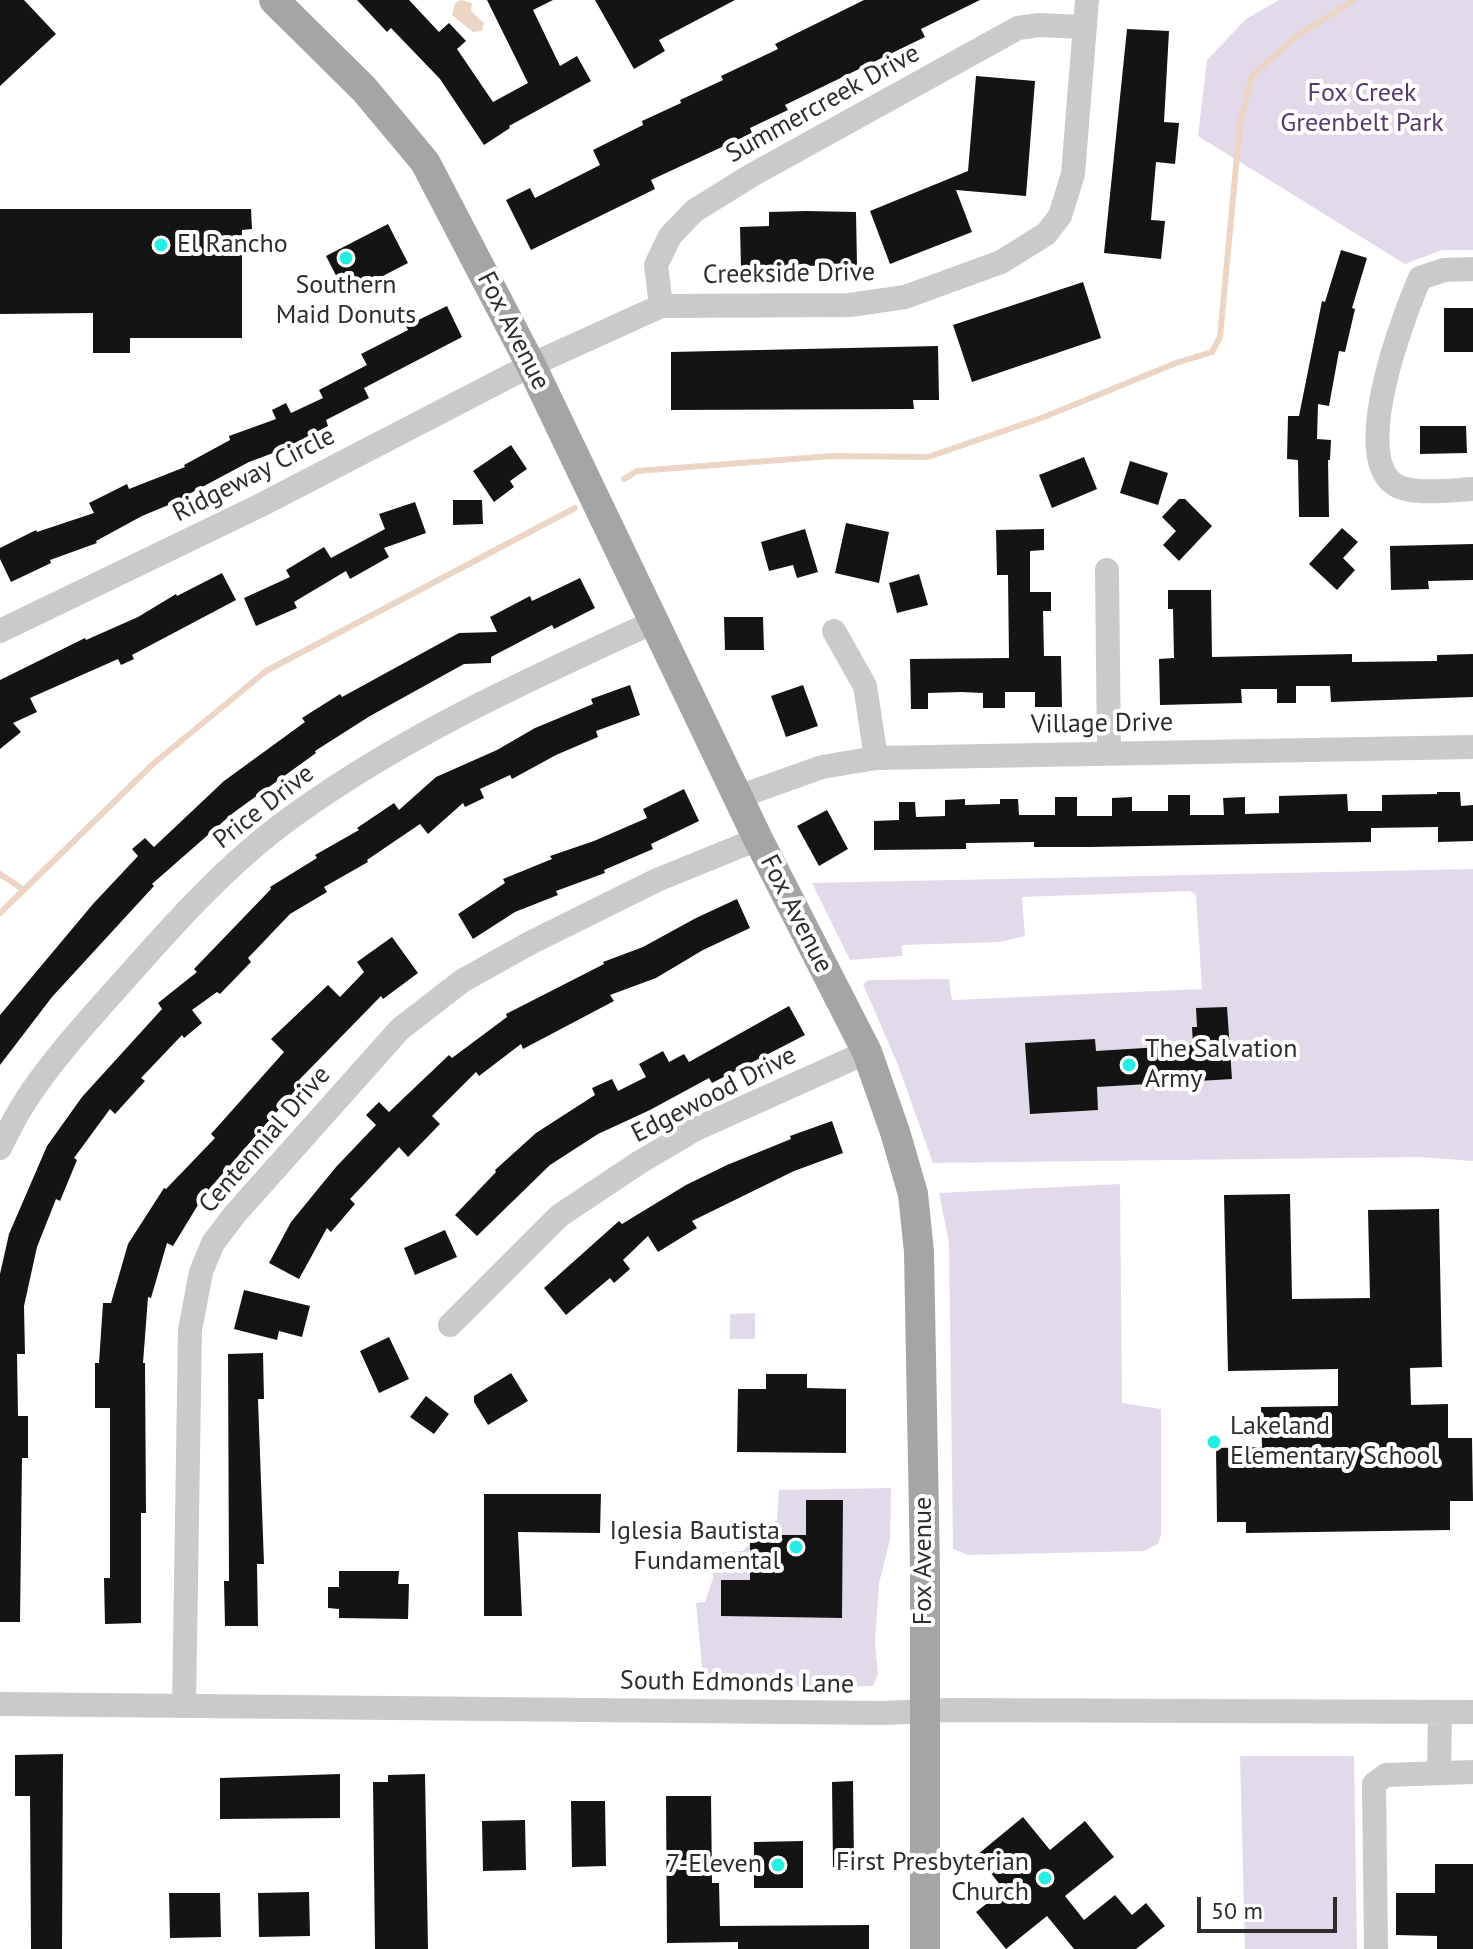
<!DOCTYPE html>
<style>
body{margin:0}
#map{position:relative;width:1473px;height:1949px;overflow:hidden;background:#fff;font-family:"PT Sans",sans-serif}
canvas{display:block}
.scale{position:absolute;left:1197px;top:1897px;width:140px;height:36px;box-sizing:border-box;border:4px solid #2d2d2d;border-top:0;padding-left:10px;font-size:24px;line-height:28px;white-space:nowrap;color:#2d2d2d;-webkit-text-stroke:6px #fff;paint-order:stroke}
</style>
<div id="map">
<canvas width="1473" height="1949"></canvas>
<div class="scale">50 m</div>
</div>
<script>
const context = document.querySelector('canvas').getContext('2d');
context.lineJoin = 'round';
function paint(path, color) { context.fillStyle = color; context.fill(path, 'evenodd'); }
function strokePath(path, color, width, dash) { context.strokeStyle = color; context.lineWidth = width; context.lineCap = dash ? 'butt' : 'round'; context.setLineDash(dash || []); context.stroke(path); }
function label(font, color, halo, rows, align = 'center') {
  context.font = font + ' "PT Sans",sans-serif'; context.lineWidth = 8; context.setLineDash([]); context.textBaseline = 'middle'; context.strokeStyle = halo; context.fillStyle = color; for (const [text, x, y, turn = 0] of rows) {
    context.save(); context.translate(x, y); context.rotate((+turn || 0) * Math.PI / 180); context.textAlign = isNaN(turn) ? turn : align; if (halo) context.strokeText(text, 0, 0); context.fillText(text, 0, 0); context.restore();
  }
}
const green = new Path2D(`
 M1279,0H1473V250H1442L1405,264L1198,136L1207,60L1246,19Z
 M1473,869V1161L1419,1157L933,1163L898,1065L863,984L869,980L949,979L952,1000L1202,989L1196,895L1190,891L1022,897L1025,936L1000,942L902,945V956L850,960L812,883Z
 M1120,1184L1122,1403L1161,1409V1535L1158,1544L1144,1551L968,1555L953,1549L949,1243L939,1193Z
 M755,1313V1339H730V1314Z
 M891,1488L890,1540L879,1583L875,1643L878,1674L873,1686L704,1688L696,1603L705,1602L713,1578L712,1553L742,1551L777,1520L779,1490Z
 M1240,1756H1354L1357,1949H1245Z`);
const water = new Path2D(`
 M461,0L472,3L471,11L484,23L482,31L473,32L452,15L455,3Z`);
const stream = new Path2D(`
 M624,479L637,471L832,456L928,457L1044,417L1176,363L1212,352L1220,337L1240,123L1252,76L1294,38L1354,0
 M0,874L24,890
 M0,913L153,764L266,671L575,508`);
const building = new Path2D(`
 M0,0H24L56,34L0,86Z
 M357,0H409L439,32L449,23L466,41L457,49L493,102L528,83L487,0H553L533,10L560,66L577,56L591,81L509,126L510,128L484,145L440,79L391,28L387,32Z
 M595,0H735L659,40L665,51L634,69Z
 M864,0H980L921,29L925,37L785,105L788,110L750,128L752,133L651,180L655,189L531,250L506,200L530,188L535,198L600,165L593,150L643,125L642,121L681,103L680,100L723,80L721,76L778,49L775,44Z
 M1127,29L1169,31L1164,122L1179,123L1175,164L1156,162L1151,220L1165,221L1161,259L1104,253Z
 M976,76L1035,81L1026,196L956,190L972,232L890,264L870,211L968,171Z
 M0,209H251L252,229L242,230V338H130V353H93V313L0,314Z
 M806,211L856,212L857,265L741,267L740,227L769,226V212Z
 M388,224L408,263L346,295L326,256Z
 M1341,250L1367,258L1352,308L1355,309L1345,352L1339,351L1329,406L1318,404L1317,439L1331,440L1330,460H1328L1329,517H1299L1298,460L1287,459L1288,416H1299L1322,301L1325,302Z
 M1083,282L1101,338L972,382L953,325Z
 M447,306L462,337L364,388L369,398L326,420L328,426L281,450L249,462L189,494L190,496L142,516L96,541L97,543L50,560L51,563L11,582L0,559V548L36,530L37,532L94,513L89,503L127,484L129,489L185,467L184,465L230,440L229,436L276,419L272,410L286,403L291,413L323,398L319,390L367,365L361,354L408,330L406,326Z
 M1444,308H1473V352H1444Z
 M938,346L939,400H913L914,409L671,410V352Z
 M1420,426H1466L1467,453L1420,454Z
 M511,445L527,469L510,481L514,487L494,502L473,471Z
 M1084,457L1097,489L1052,508L1039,475Z
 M1130,461L1168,473L1158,505L1120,493Z
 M1179,499H1185L1212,526L1179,561L1163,545L1176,531L1162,517Z
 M453,500H482L483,524L453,525Z
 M415,502L426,533L384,548L389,557L350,579L346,571L294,602L297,608L256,626L244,598L290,577L286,570L324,547L331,558L385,529L379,514Z
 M846,523L889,532L879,583L835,573Z
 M1342,528L1358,542L1343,558L1355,570L1337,590L1309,564Z
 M805,529L818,572L797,578L793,565L769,571L761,542Z
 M1044,529V550L1030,551V592H1051V611H1043L1044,656H1061L1062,707H1035V692H1005V708H983V693L961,692L928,693V709H911L910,659L1009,658L1008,575H997L996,530Z
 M1473,544V580L1428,581L1429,589L1391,590L1390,546Z
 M222,573L236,600L132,655L134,659L121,665L118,659L30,698L37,712L13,723L21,732L0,749V680L85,638L86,640L138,617L176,594L177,596Z
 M919,574L928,605L897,613L889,583Z
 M580,578L595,608L554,629L552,625L491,657V663L464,664L370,716L315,751L316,753L233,813L152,884L154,886L52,997L0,1065V1015L93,904L138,856L132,849L145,838L154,847L224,781L305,722L302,718L340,694L342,697L459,633L497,632L490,617L530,596L532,601Z
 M1168,590H1211L1212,657L1352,654V662L1437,661V655L1473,654V697L1331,702L1330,686H1296V703H1277V689H1241L1242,703L1160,705L1159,659L1174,658L1173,609H1168Z
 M724,617H763L764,650H725Z
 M630,685L640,715L596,731L598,737L556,755L512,779L510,775L480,789L484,798L465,807L463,803L428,834L420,824L367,860L368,862L324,887L327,892L290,914L248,958L251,962L220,994L217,992L192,1010L202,1023L184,1038L182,1035L141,1078L145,1081L115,1114L110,1109L74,1158L77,1160L60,1201L56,1199L37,1247L24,1306L25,1354H17L18,1416H28V1458H22L20,1622H0V1274L9,1234L47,1146L82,1097L162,1009L158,1003L197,972L194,969L271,889L270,887L317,858L315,855L359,830L357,828L394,803L399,810L436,777L497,750L535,728L593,704L591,699Z
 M803,685L818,726L786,737L771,696Z
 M684,789L699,821L651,844L653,849L604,870L605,873L556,891L558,895L515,912L473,939L458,914L505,883L503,879L552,859L550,856L594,841L647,818L643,809Z
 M1437,792H1460L1461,806L1473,805V841L1438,842V827L1371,828V842L1089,847H1034V842L966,843V849L874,850V821L899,820V802H915L916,817L945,816V800L965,799V805L1000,804V799H1018L1019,815H1055V797H1077V816H1112V798L1132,797V811H1168V795H1190V815H1224L1223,798L1245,797V814L1279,813V796L1347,794L1348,811H1382V795L1437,794Z
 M827,810L848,849L819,866L797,826Z
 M737,899L750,928L703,950L656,978L610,995L614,1001L523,1049L521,1044L479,1076L476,1072L432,1116L440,1124L408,1157L399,1147L350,1199L355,1204L331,1232L327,1228L299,1279L269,1263L291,1222L336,1167L376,1125L366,1115L379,1102L389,1112L449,1055L452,1058L507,1017L506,1014L604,964L603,962L643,947L696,918Z
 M392,937L418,973L383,999L381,996L299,1080L302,1083L204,1195L173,1246L167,1243L151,1298L148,1297L143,1363H145L146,1513H141V1623L105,1624L104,1578H110V1408H95V1363H99L103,1303H111L128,1244L164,1188L166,1189L215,1138L211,1134L284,1052L271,1039L328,985L340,997L364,972L357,962Z
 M789,1006L805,1035L712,1083L709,1078L650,1110L598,1134L550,1165L477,1236L455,1215L496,1172L495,1170L536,1133L595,1095L592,1088L612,1079L618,1091L646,1077L639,1064L663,1051L669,1062L684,1054L689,1062Z
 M1227,1007L1232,1079L1097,1087L1098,1110L1030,1114L1025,1043L1095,1039L1096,1051L1193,1045L1192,1027H1197L1196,1008Z
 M832,1121L843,1153L794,1171L692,1221L697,1228L658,1252L648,1236L623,1260L630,1269L614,1283L610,1278L566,1315L544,1288L619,1221L622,1224L686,1185L727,1165L791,1139L790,1136Z
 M1290,1194L1292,1299L1370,1298L1368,1210L1439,1209L1442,1367L1410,1368L1411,1405L1448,1404V1438H1472L1473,1501H1450V1530L1246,1533V1522H1217L1216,1448L1262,1447L1261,1407L1338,1406V1369L1228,1371L1224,1195Z
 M445,1230L457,1257L415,1275L404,1248Z
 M244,1290L310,1306L302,1337L279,1331L277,1340L234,1329Z
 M389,1337L409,1379L379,1393L360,1351Z
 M263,1353L264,1399H258L264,1564H257L258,1626H225L224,1581H229L228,1354Z
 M511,1373L528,1401L488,1425L474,1402V1396Z
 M766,1374H807V1388L846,1389V1453L737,1452L738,1389H766Z
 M426,1396L449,1414L434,1434L410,1417Z
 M484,1494H601L600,1533L518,1532L522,1616H484Z
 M806,1500H843L842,1618L721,1616V1580H750V1535H806Z
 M339,1571H399L398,1584H409L408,1619L339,1618V1609L328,1608V1587H339Z
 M63,1754L62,1949H31L30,1796H15V1755Z
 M340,1774V1818L220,1819V1778Z
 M425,1774L428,1949H375L373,1782H388V1775Z
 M853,1781L854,1867H833L832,1782Z
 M666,1796H711L712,1883H719L720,1926L869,1925V1949H738V1942L667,1943Z
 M571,1801H605L606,1866L572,1867Z
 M1023,1817L1050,1850L1085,1821L1114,1857L1065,1896L1084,1920L1115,1895L1132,1915L1146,1903L1165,1926L1136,1949H1074L1047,1916L1006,1949L976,1912L1004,1890L977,1855Z
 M525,1820L526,1870L483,1871L482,1821Z
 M803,1841V1888H754V1842Z
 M1435,1864H1473V1949H1437V1936L1396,1935V1893H1435Z
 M309,1892L310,1936L259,1937L258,1893Z
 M169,1893H220L221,1937L170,1938Z`);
const minor = new Path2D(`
 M1473,269L1444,270L1420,278C1403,317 1351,454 1394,484C1410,496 1452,490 1473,489
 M661,306L656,265L670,236L694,211L752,175L1018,28L1039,25L1085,27
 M1107,570L1109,752
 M0,631L259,506L531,365L661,306L850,305L905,297L1001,262L1046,234L1060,216L1073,174L1087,0
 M834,631L865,686L876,758
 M738,797L822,767L876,758L1473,747
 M0,1148C7,1134 14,1119 23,1105C49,1063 92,1016 126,978C173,925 220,872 277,828C392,741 523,682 654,622
 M450,1325L559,1216L640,1162L696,1129L867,1052
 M0,1704L883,1713L950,1710L1473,1712
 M184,1706L190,1330L201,1272L213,1243L235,1214L400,1029L462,981L530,943L657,880L758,839
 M1439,1772L1440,1712
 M1376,1949L1374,1784L1386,1775L1473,1772`);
const major = new Path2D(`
 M274,0L364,89L425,162L531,365L758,839L867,1052L895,1132L913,1194L919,1252L925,1569V1949`);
const markers = [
 [161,245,8,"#26ede3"],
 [346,258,8,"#26ede3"],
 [1129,1065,8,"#26ede3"],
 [1214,1442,8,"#26ede3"],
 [796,1547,8,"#26ede3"],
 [778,1865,8,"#26ede3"],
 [1045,1878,8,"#26ede3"]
];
const parkNames = [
 ["Fox Creek",1362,94],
 ["Greenbelt Park",1362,124]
];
const streetNames = [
 ["Summercreek Drive",823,104,-29],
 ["Creekside Drive",789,274,-1],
 ["Fox Avenue",513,331,63],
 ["Ridgeway Circle",254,475,-27],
 ["Village Drive",1102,724,-1],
 ["Price Drive",264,807,-38],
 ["Fox Avenue",796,914,63],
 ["Edgewood Drive",714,1095,-27],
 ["Centennial Drive",265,1140,-49],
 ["Fox Avenue",924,1561,-90],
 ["South Edmonds Lane",737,1683,1]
];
const poiNames = [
 ["El Rancho",177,245],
 ["Southern",346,286,"center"],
 ["Maid Donuts",346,316,"center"],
 ["The Salvation",1145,1050],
 ["Army",1145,1080],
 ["Lakeland",1230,1427],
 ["Elementary School",1230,1457],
 ["Iglesia Bautista",780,1532,"right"],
 ["Fundamental",780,1562,"right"],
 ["First Presbyterian",1029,1863,"right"],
 ["Church",1029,1893,"right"],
 ["7-Eleven",762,1865,"right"]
];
paint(green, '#e2daeb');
paint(water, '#ecd5c5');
strokePath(stream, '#ecd5c5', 6);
paint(building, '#141414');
strokePath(minor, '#cacaca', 24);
strokePath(major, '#a5a5a5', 30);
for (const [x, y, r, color] of markers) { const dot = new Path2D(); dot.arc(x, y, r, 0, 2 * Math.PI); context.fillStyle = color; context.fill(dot); strokePath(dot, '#fff', 3); }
label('26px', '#54396a', '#fff', parkNames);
label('26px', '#2d2d2d', '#fff', streetNames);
label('26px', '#2d2d2d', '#fff', poiNames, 'left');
</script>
